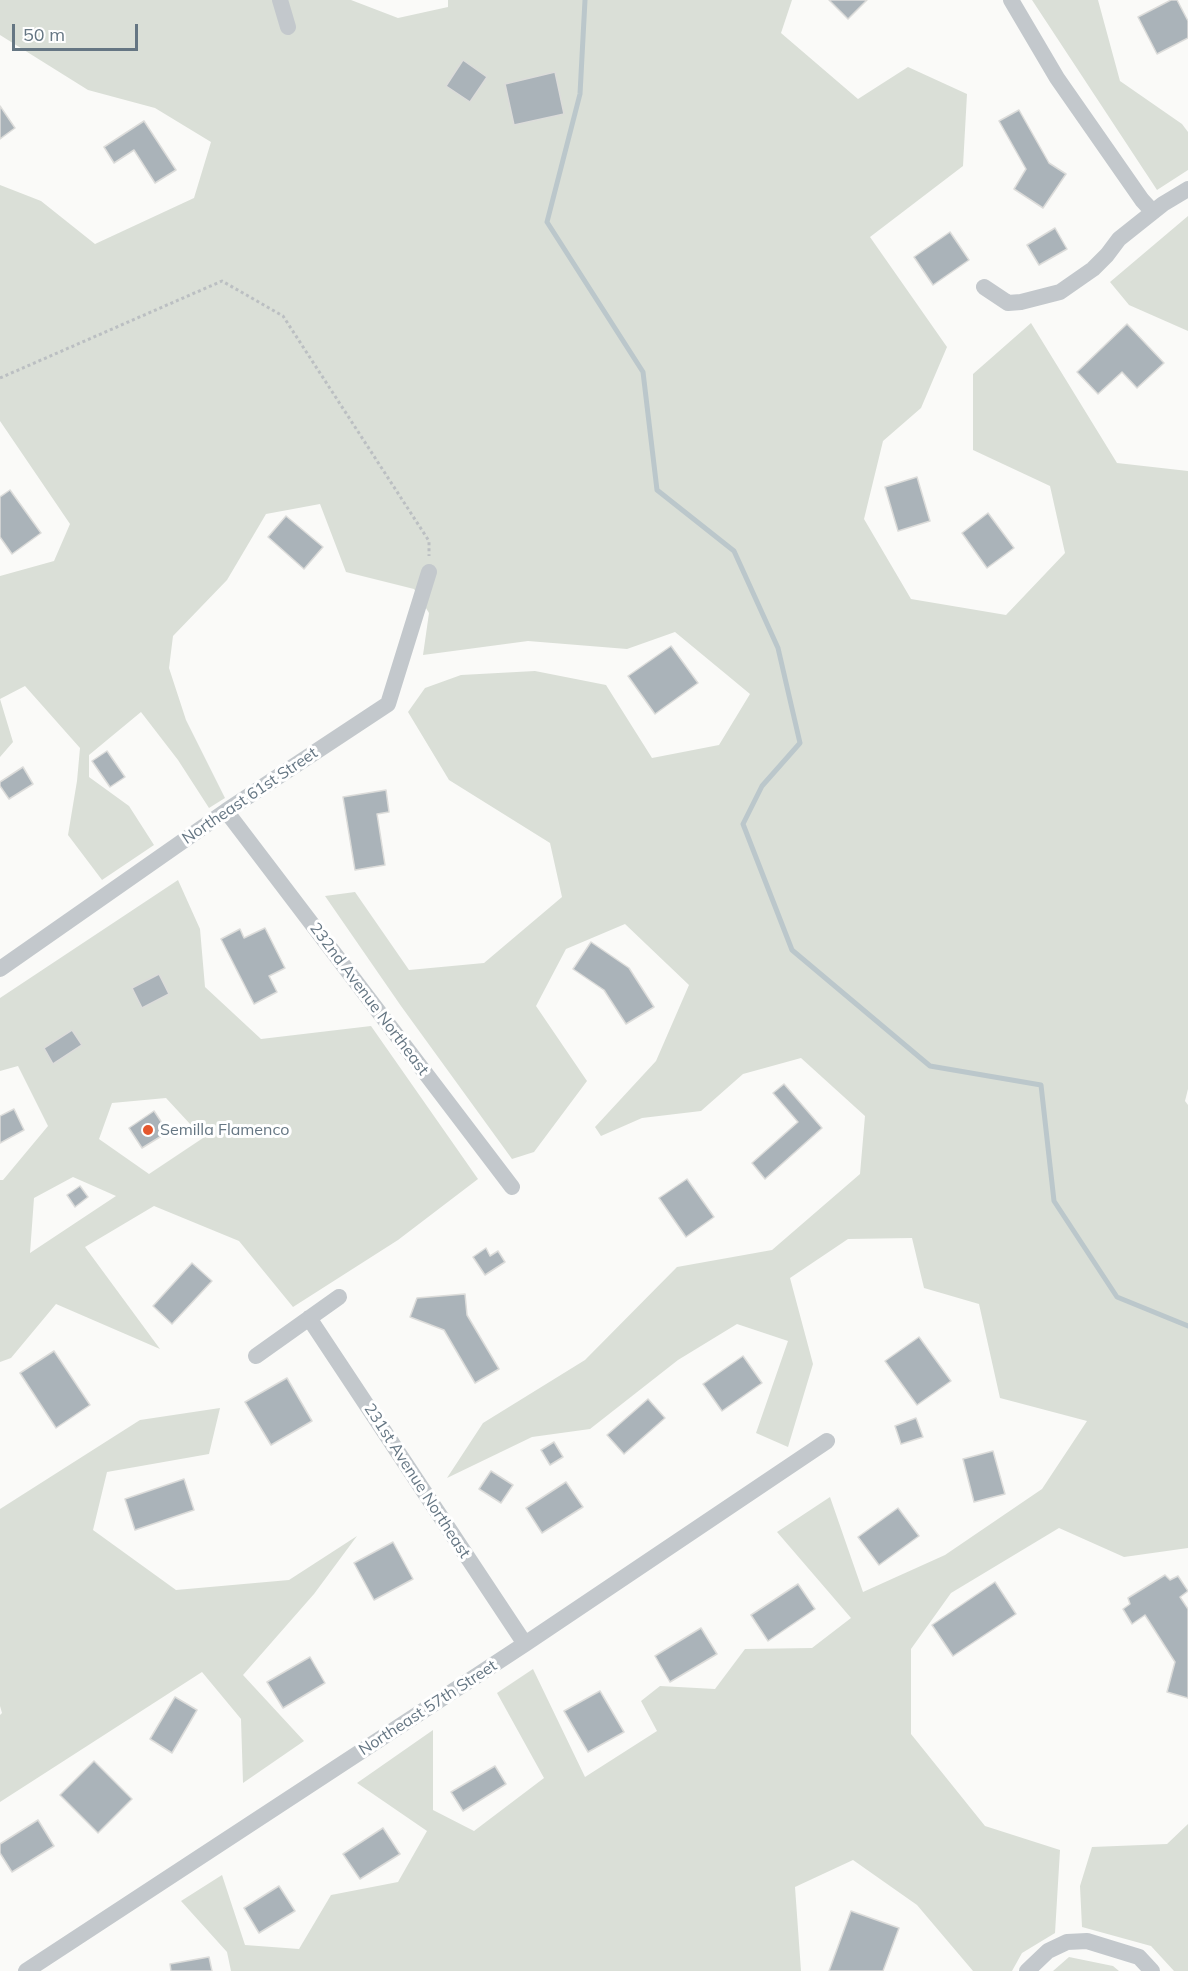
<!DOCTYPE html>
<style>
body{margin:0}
#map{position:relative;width:1188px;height:1971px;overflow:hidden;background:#fafaf8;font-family:Mulish,sans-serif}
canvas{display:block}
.scale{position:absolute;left:12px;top:24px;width:126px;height:27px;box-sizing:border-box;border:3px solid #657683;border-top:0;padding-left:8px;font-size:18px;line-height:21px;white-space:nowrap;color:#657683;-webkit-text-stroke:4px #fff;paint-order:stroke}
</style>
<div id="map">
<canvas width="1188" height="1971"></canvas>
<div class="scale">50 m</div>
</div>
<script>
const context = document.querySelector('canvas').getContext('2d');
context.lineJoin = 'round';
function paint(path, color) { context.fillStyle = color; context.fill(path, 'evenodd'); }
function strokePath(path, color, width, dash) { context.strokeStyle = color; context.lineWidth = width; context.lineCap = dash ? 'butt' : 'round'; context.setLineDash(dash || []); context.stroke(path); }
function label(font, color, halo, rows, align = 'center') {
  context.font = font + ' Mulish,sans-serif'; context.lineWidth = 6; context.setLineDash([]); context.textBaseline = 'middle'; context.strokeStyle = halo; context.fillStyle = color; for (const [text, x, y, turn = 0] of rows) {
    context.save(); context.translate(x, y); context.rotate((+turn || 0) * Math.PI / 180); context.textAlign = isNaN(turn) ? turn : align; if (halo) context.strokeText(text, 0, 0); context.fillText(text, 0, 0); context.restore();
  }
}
const green = new Path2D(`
 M0,0H351L398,18L448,7V0H792L781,33L858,99L908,67L967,94L963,166L870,237L947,347L921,408L883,441L864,519L911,599L1006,615L1065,553L1050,486L973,450V374L1031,323L1117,463L1188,471V1089L1185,1101L1188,1105V1548L1124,1557L1059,1528L951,1593L911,1649V1734L985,1826L1060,1850L1055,1933L1022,1953L1012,1971H973L917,1905L853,1860L795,1887L801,1971H231L227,1952L181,1901L222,1875L245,1945L299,1949L331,1895L398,1882L427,1831L357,1783L433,1730V1810L474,1831L544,1778L497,1693L533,1669L585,1777L657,1731L641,1701L660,1686L715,1689L745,1649L812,1648L851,1618L777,1532L830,1497L863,1592L945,1555L1042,1489L1087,1421L1000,1398L979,1304L924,1288L912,1238L848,1239L790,1278L813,1364L788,1447L756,1433L788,1341L737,1324L678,1360L590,1429L532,1437L447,1478L483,1423L585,1360L677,1267L772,1250L860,1174L865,1116L801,1058L743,1074L701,1111L642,1118L601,1136L595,1127L656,1061L689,985L625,924L566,949L536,1006L587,1081L534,1152L512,1159L401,1006L325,896L355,892L409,970L484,963L562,897L550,843L449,780L408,712L425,688L461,675L535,671L606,685L652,758L719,745L750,694L675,632L627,649L528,641L423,655L429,613L414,589L346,572L320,504L266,514L227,580L173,636L169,668L186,720L225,798L209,808L178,760L141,712L89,755V777L129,806L154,845L102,880L68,835L77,781L80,748L25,686L0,699L13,742L0,757V576L54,561L70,524L0,421V185L41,201L95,244L194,198L211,142L155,108L88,90L0,35Z
 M1032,0H1098L1120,81L1182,124L1188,132V170L1157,190Z
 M1188,216V331L1129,305L1110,282Z
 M178,880L200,929L205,987L261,1039L371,1026L478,1179L398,1240L293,1307L239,1241L154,1206L85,1247L160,1349L56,1304L11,1358L0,1362V1180H3L48,1126L18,1066L0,1071V998ZM166,1098L203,1138L149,1174L99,1139L112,1103ZM73,1177L116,1196L30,1253L34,1198Z
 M220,1408L209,1454L107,1472L93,1530L176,1590L289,1580L357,1536L314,1594L243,1675L304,1741L243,1783L241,1719L202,1672L0,1802V1715L2,1713L0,1706V1509L140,1420Z
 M1188,1824V1971H1174L1151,1946L1082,1927L1080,1886L1092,1847L1167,1844Z
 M1069,1957L1113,1966L1119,1971H1053Z`);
const stream = new Path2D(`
 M585,0L580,94L547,222L643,372L657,490L734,551L778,648L800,743L762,786L743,824L792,950L930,1066L1041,1085L1054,1201L1117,1297L1188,1326`);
const building = new Path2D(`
 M829,0H867L848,19Z
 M1171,0H1177L1188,21V38L1157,54L1138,17Z
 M463,60L487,77L470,102L446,86Z
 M555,72L564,114L514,125L505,84Z
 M0,106L15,128L0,139Z
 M1019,110L1049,163L1066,174L1043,208L1014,189L1026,169L999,121Z
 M144,121L176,170L155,183L134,150L114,163L104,147Z
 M1055,228L1067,249L1039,265L1027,245Z
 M950,232L969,260L933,285L914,257Z
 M1127,324L1164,363L1137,388L1122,372L1098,394L1077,372Z
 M917,477L930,521L898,531L885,487Z
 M10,490L41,533L12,554L0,537V497Z
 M988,513L1014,548L987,568L962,533Z
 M286,516L323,547L304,569L268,537Z
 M671,646L698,683L655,714L628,676Z
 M107,751L125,777L110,787L92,761Z
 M23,767L33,784L9,799L0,786V782Z
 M386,790L389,812L377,814L385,865L355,870L343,797Z
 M265,928L285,968L269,976L277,992L254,1004L221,939L240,929L244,938Z
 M591,942L629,968L654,1007L626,1024L604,990L573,969Z
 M159,974L169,994L142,1008L132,988Z
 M72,1030L82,1045L53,1064L44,1048Z
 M784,1084L822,1128L765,1179L752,1163L798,1122L773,1093Z
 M14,1109L24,1130L0,1143V1116Z
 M154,1111L168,1132L142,1148L129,1128Z
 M687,1179L714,1217L686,1237L659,1198Z
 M80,1186L88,1197L75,1207L67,1195Z
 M486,1248L490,1256L498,1251L505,1262L485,1275L473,1257Z
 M192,1263L212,1281L172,1324L153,1306Z
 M465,1294L467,1315L499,1369L475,1383L444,1330L410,1317L417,1298Z
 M919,1337L951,1381L917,1405L885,1361Z
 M54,1351L90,1405L56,1428L20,1373Z
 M743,1356L762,1383L722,1411L703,1384Z
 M287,1378L312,1421L271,1445L245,1402Z
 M648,1399L665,1418L624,1454L607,1435Z
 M916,1418L923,1437L901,1444L895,1426Z
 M554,1442L563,1457L550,1465L541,1450Z
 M993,1451L1005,1494L974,1502L963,1459Z
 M491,1471L513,1485L501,1503L479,1489Z
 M184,1479L194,1510L135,1530L125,1499Z
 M566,1482L583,1507L542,1533L526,1508Z
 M898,1508L919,1536L879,1565L858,1537Z
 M393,1542L413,1579L374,1600L354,1563Z
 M1165,1575L1170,1580L1178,1576L1188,1591L1180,1597L1188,1609V1698L1167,1692L1175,1662L1145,1615L1132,1624L1123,1609L1130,1604L1128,1598Z
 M995,1582L1016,1614L953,1656L932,1625Z
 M798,1584L815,1609L768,1641L751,1615Z
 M701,1628L717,1654L670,1682L655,1656Z
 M310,1657L325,1683L283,1708L267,1682Z
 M600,1691L624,1732L588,1752L564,1711Z
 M175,1697L197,1710L172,1753L150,1739Z
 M94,1761L132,1799L98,1833L60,1795Z
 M495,1766L506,1784L463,1811L451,1792Z
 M38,1820L54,1846L12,1872L0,1853V1844Z
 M383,1828L400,1854L360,1879L343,1854Z
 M279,1886L295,1911L259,1933L244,1908Z
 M851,1911L899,1928L883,1971H829Z
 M209,1957L212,1971H171L170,1964Z`);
const path = new Path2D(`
 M0,378L222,281L283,316L429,541V556`);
const minor = new Path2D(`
 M280,0L288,27
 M1011,0L1057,78L1142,200L1153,212
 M984,287L1008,303L1021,302L1060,292L1093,269L1107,255L1119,239L1163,204L1188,189
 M226,811L512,1187
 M0,969L226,811L388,704L429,572
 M309,1318L525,1644
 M256,1356L339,1297
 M26,1971L525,1644L827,1441
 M1027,1971L1048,1951L1067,1942L1087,1941L1139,1957L1152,1971`);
const markers = [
 [148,1130,6,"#e4572e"]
];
const streetNames = [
 ["Northeast 61st Street",250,796,-34],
 ["232nd Avenue Northeast",369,999,53],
 ["231st Avenue Northeast",417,1481,57],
 ["Northeast 57th Street",428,1708,-33]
];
const poiNames = [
 ["Semilla Flamenco",160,1130]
];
paint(green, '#dadfd7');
strokePath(stream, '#bbc7cb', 5);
paint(building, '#aab3b9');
strokePath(building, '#dcdcda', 1.5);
strokePath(path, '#bbbfc2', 3, [3, 3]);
strokePath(minor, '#c3c8cc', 16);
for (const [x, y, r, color] of markers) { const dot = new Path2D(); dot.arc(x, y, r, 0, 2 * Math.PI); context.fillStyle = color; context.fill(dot); strokePath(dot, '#fff', 2); }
label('16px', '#657683', '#fff', streetNames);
label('16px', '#657683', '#fff', poiNames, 'left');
</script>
